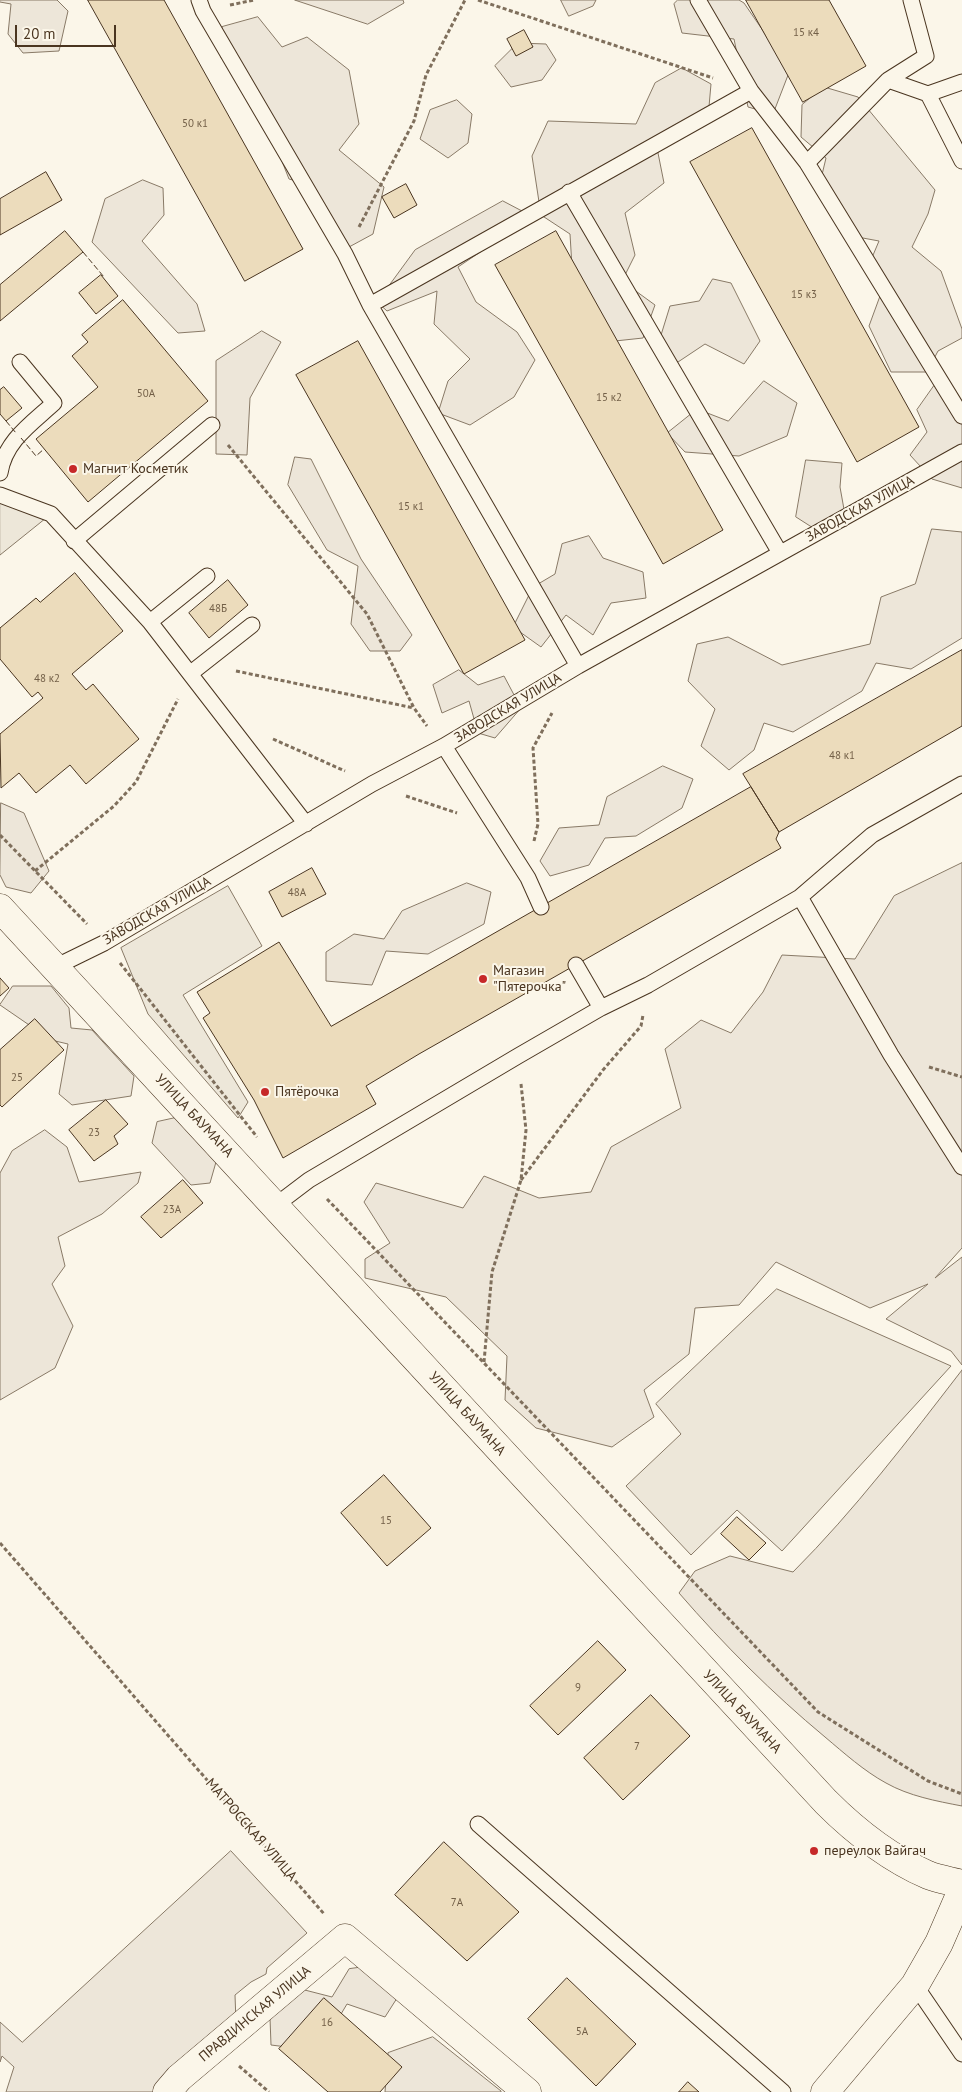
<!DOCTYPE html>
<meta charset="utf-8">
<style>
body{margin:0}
#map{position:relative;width:962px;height:2092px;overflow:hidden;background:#fbf6e9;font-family:"PT Sans",sans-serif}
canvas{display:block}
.scale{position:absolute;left:15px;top:25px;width:101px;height:22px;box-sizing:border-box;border:2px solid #4a3520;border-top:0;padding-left:6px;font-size:15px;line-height:18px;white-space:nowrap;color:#4a3520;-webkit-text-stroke:4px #fbf6e9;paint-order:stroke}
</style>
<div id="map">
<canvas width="962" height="2092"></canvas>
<div class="scale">20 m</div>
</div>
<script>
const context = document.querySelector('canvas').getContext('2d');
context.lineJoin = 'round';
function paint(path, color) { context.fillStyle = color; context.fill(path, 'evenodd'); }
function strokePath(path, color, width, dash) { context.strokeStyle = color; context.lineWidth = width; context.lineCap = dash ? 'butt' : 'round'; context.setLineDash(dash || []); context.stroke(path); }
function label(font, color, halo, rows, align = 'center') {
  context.font = font + ' "PT Sans",sans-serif'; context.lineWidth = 4; context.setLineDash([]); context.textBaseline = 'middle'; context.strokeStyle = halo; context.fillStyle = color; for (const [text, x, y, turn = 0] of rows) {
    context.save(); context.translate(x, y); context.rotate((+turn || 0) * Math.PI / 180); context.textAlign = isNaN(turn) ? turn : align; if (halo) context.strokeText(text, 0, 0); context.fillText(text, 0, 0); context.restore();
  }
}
const green = new Path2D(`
 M0,0H57L68,11L59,51L23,53L8,34L11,4L0,2Z
 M295,0H403L404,3L368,24Z
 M561,0H596L593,6L569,16Z
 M678,0H739L744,3L790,70L773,114L748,107L734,39L682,33L674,4Z
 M258,17L282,47L307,37L349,70L359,124L339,150L384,187L373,234L349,247L308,184L289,179L272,136L241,71L221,58L222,27Z
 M518,43L546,44L556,60L542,80L511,87L495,66Z
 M682,68L711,84L708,118L657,148L664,183L625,213L635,255L622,281L655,305L643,338L615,341L572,267L570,234L541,215L532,156L548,121L636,124L655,83Z
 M824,87L858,97L935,190L928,214L912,247L941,271L962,329V338L938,351L927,372H891L869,326L880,296L868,267L879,241L852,236L820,183L826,158L801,137L802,105Z
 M457,100L472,114L468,143L448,158L420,139L430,110Z
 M143,180L163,188L164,215L142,241L197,304L205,331L178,333L92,242L105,199Z
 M503,201L522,211L510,232L458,267L476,302L517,332L535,360L514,397L470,425L438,413L448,381L470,359L434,324L437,291L387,311L377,302L415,250Z
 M713,279L731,283L760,341L744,364L705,344L678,362L657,348L670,306L699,301Z
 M262,331L281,342L250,398L247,455L216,454V361Z
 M764,381L797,403L787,436L739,456L685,452L667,433L697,409L728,421Z
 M934,386L960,404L962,415V488L932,479L910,455L927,432L917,410Z
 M295,457L311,459L361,559L412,635L400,651H370L351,624L358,566L327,550L288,485Z
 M806,460L842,463L840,487L847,526L821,533L796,517Z
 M932,529L962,532V638L911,669L876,663L862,691L793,732L764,723L754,750L729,770L701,746L715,709L688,681L697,644L728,637L782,665L870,644L881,597L915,584Z
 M589,536L603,558L643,572L646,598L611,603L593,635L566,615L541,647L513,627L533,587L555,574L562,544Z
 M459,670L478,685L504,676L521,708L495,738L478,733L469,701L442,713L433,685Z
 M663,766L693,779L682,808L636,836L605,838L589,865L550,876L540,861L559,828L599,825L607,797Z
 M1,803L24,813L49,871L31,893L6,887L0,875Z
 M962,863V1248L935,1278L962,1257V1365L951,1351L886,1319L928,1284L870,1308L776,1262L739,1305L695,1308L689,1354L644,1390L654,1417L612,1447L536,1428L505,1400L507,1356L446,1297L365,1278V1259L390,1243L364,1202L376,1183L463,1208L484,1176L539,1198L591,1192L611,1147L681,1108L665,1049L701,1020L731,1033L763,992L782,955L855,959L894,896Z
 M467,883L491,892L484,924L428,954L386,951L372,985L326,981V952L354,934L384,939L402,911Z
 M13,986H51L69,1008L71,1028L92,1030L134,1076L131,1096L72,1105L59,1094L68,1044L51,1040L0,1005Z
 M175,1118L216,1162L210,1183L191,1185L152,1143L157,1122Z
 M45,1130L67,1147L79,1182L141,1172L138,1183L102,1214L58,1237L65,1266L52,1284L73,1326L55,1368L0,1400V1173L12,1151Z
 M962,1370V1806C936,1801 909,1796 886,1783C864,1771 844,1753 825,1737C772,1693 724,1645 679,1593L695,1571L730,1556L793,1572C855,1510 908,1440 962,1370Z
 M231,1851L307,1933L267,1968L266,1974L251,1982L235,1995L236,2022L154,2092H6L14,2067L2,2056L0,2062V2022L22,2042Z
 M371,1966L399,1995L385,2017L347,2004L319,2051L271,2045L270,2018L297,1988L332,1997L349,1969Z
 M433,2037L501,2091V2092H385L388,2053Z`);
const parking = new Path2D(`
 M0,495L51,514L0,555Z
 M228,886L262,946L183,995L248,1102L238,1118L148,1014L121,948Z
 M777,1289L951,1366L782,1551L737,1510L691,1555L626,1486L681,1434L656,1404Z`);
const building = new Path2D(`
 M88,0H164L303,249L245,281Z
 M746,0H829L866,66L803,102Z
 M524,30L533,47L516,56L507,39Z
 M752,128L919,427L857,462L690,162Z
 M46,172L62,200L0,235V199Z
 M406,184L417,205L394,218L382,197Z
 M65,231L83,252L0,321V285Z
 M556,231L723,530L663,564L495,265Z
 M101,275L118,296L96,314L79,293Z
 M123,300L208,401L88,502L36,439L98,387L72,356L88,342L82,335Z
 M358,341L525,640L464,674L296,375Z
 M4,387L22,408L6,421L0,414V390Z
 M75,573L123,631L72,674L86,690L93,684L139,739L86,784L70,765L36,793L19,773L1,788L0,734L43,698L38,692L32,697L0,659V628L36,598L40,602Z
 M228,580L248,605L209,638L189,613Z
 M962,650V726L779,832L743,774Z
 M751,787L779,832L776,839L781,848L419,1054L366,1086L376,1104L283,1158L254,1100L203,1018L210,1013L197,992L279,942L331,1026Z
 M312,868L326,894L282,917L269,892Z
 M0,978L9,988L0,996Z
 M35,1019L64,1050L2,1107L0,1105V1050Z
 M106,1100L128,1124L114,1136L118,1144L94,1161L69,1130Z
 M183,1180L203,1203L161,1238L141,1217Z
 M384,1475L431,1528L387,1566L341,1513Z
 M737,1517L766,1543L749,1560L721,1534Z
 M598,1641L626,1670L558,1735L530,1706Z
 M651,1695L690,1736L623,1800L584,1758Z
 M444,1842L519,1912L467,1961L395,1895Z
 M567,1978L636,2044L596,2086L528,2019Z
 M324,1998L402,2067L380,2092H328L279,2049Z
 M688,2082L699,2092H679Z`);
const path = new Path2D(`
 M478,0L713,78
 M230,5L254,0
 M359,227L414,121L426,75L465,0
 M228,445L367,614L414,708L427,726
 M236,671L414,708
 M273,739L345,771
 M406,796L457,813
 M0,835L87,924
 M534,841L538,824L533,748L552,713
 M35,871L114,806L136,782L178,699
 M120,963L257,1137
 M929,1067L962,1077
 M521,1180L603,1070L641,1026L643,1015
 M327,1199L818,1712L928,1781L962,1794
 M484,1362L492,1272L521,1180L526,1130L521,1084
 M0,1543L325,1915
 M239,2066L269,2092`);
const lane = new Path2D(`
 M199,0L203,11L345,254L370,305L578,666
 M698,0L751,91L807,163L962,416
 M911,0L926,56L888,80L928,94L962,161
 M928,94L962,82
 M807,163L888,80
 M569,192L780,553
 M370,305L751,91
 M0,473C5,441 31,424 54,403L20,362
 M0,495L51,514L150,622L306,824
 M74,541L212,425
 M150,622L207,576
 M191,673L252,625
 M444,746L528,878L541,907
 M800,897L891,1055L962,1167
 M576,965L601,1008
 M55,967L104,943L372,784L444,746L578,666L962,452
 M276,1205L309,1180L518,1056L601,1008L648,985L800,897L872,835L962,784
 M478,1824L783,2092
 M915,1985L962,2054`);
const street = new Path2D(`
 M167,2092L179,2078L345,1938L527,2092
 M825,2092L915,1985L939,1943L962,1890`);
const secondary = new Path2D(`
 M0,908C276,1205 549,1506 826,1802C856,1832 889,1858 928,1875C938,1879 951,1881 962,1884`);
const fence = new Path2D(`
 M83,252L104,277
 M6,421L16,433
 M21,438L36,456L44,449`);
const markers = [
 [73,469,5,"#c62828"],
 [483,979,5,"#c62828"],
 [265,1092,5,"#c62828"],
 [814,1851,5,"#c62828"]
];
const numberNames = [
 ["15 к4",806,33],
 ["50 к1",195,124],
 ["15 к3",804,295],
 ["50А",146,394],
 ["15 к2",609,398],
 ["15 к1",411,507],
 ["48Б",218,609],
 ["48 к2",47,679],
 ["48 к1",842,756],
 ["48А",297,893],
 ["25",17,1078],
 ["23",94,1133],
 ["23А",172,1210],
 ["15",386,1521],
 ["9",578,1688],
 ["7",637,1747],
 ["7А",457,1903],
 ["16",327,2023],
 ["5А",582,2032]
];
const poiNames = [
 ["Магнит Косметик",83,469],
 ["Магазин",493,971],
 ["\"Пятерочка\"",493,987],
 ["Пятёрочка",275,1092],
 ["переулок Вайгач",824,1851]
];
const streetNames = [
 ["ЗАВОДСКАЯ УЛИЦА",860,509,-29],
 ["ЗАВОДСКАЯ УЛИЦА",508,708,-31],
 ["ЗАВОДСКАЯ УЛИЦА",157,911,-30],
 ["УЛИЦА БАУМАНА",194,1116,47],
 ["УЛИЦА БАУМАНА",467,1414,48],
 ["УЛИЦА БАУМАНА",742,1712,47],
 ["МАТРОССКАЯ УЛИЦА",251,1830,49],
 ["ПРАВДИНСКАЯ УЛИЦА",255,2014,-40]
];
paint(green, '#ede6d9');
strokePath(green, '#887966', 1);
paint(parking, '#ede7d9');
strokePath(parking, '#887966', 1);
paint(building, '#ecdcbc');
strokePath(building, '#4a3520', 1);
strokePath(lane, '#4a3520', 17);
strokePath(street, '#4a3520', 29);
strokePath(secondary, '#4a3520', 29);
strokePath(path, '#7f6f5c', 3, [4, 2.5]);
strokePath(lane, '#fbf6e9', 15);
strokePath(street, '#fbf6e9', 28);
strokePath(secondary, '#fbf6e9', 28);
strokePath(fence, '#4a3520', 1, [6, 2.5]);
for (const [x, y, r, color] of markers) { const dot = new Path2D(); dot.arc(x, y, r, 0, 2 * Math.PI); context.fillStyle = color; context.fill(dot); strokePath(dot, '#fbf6e9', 2); }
label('11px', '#725f47', null, numberNames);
label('14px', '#4a3520', '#fbf6e9', poiNames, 'left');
label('14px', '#4a3520', '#fbf6e9', streetNames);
</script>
